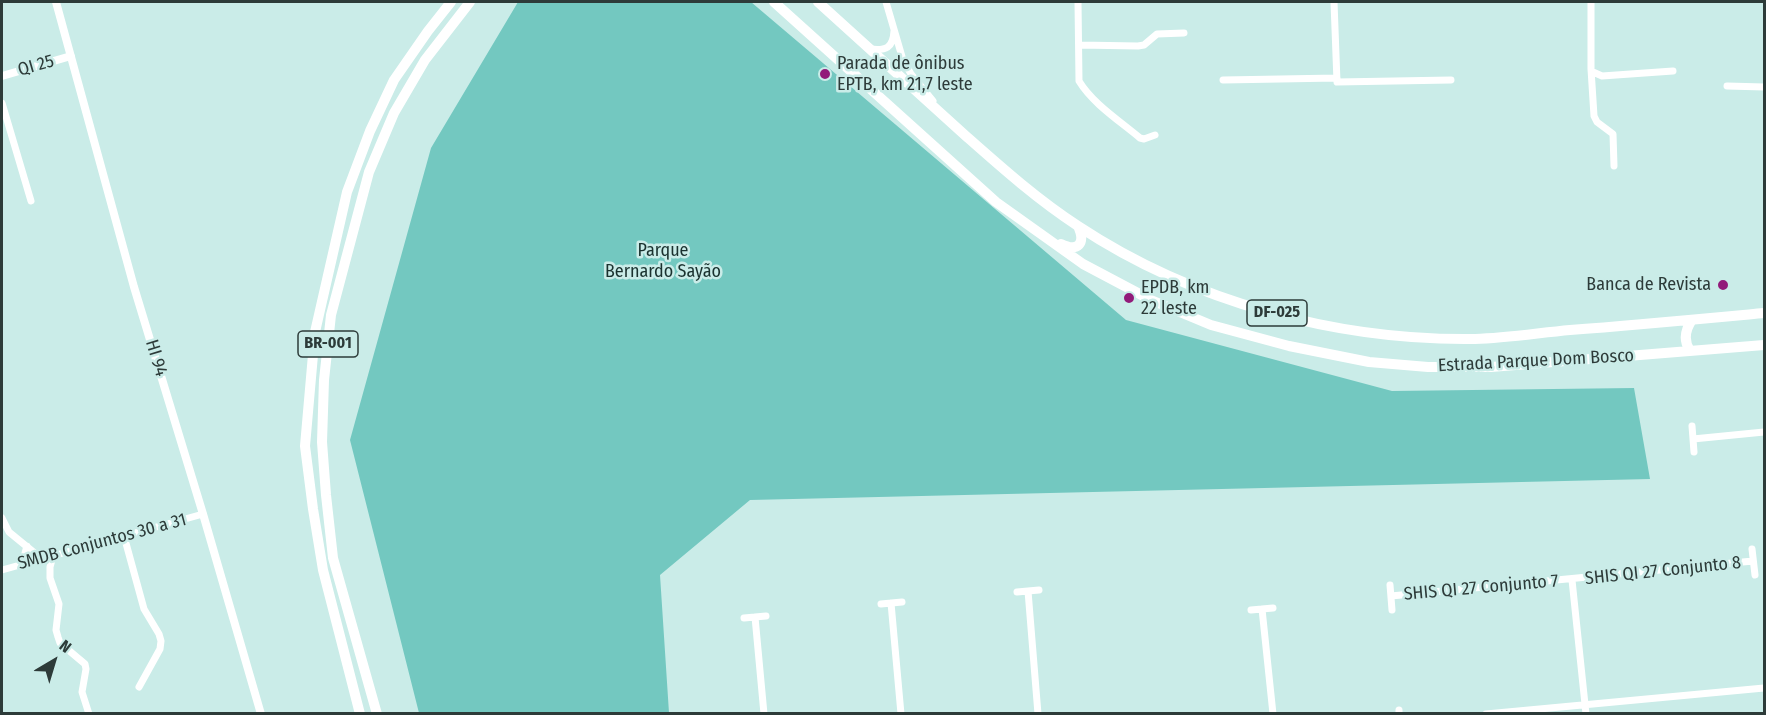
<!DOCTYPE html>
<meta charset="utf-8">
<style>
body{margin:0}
#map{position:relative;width:1766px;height:715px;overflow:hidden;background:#caece8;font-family:"Fira Sans Condensed",sans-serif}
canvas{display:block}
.frame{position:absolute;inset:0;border:3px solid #2d3b39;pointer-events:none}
.north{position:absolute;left:24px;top:631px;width:60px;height:60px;-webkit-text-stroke:4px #caece8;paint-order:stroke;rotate:38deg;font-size:16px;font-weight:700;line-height:24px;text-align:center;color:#2d3b39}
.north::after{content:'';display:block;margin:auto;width:21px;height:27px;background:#2d3b39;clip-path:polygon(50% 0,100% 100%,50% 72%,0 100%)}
</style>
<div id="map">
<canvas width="1766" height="715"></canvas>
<div class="frame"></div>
<div class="north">N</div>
</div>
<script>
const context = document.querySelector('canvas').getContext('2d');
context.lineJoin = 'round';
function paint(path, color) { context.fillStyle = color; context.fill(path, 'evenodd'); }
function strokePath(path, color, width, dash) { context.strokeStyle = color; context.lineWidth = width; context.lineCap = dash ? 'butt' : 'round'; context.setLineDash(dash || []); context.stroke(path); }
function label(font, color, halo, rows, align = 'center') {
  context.font = font + ' "Fira Sans Condensed",sans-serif'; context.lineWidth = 5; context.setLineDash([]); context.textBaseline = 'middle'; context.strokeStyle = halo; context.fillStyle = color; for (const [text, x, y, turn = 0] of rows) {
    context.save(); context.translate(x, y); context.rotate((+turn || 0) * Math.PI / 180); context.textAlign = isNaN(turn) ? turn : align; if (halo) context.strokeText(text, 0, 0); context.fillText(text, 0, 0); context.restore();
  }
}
const green = new Path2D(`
 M518,2H751L1126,320L1392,391L1634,388L1650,479L750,500L660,575L669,713H419L350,440L431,148Z`);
const minor = new Path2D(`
 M886,2L903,60L911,74L933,101
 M1078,2L1079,81C1093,104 1120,121 1140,138L1144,139L1155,135
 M1334,2L1337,82L1451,80
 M1591,2V69L1594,116L1597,122L1613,134L1614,166
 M1079,45L1138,46L1144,45L1157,34L1184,33
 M870,49C886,51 893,48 894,31
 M1593,72L1602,76L1673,71
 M1223,80L1337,78
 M1727,86L1764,87
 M2,103L31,201
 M1692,426L1694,452
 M1693,439L1764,432
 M2,518L9,532L42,559
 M124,536L144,609L159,634L161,641L160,649L139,687
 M1752,549L1755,575
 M53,556L50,567V578L59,604L56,630L58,637L60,643L85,664L86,669L82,692L89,714
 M22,564L27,546
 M2,570L203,514
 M1572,580L1586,714
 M1390,585L1392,610
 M1028,591L1038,714
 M1017,592L1039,590
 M1391,596L1753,561
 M891,603L901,714
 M881,604L902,602
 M1262,609L1273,714
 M1251,610L1273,608
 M755,617L764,714
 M744,618L766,616
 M1399,710V714
 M1486,714L1764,688`);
const tertiary = new Path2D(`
 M56,2L134,287L203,514L261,714
 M2,76L71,56`);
const primary = new Path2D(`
 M774,2L996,202L1083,264L1151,300L1211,325L1289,346L1369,362L1428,367H1491L1764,345
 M818,2C867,47 917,92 967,137C1002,168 1038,200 1078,226C1193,302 1337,341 1475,339C1506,338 1538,333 1570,330C1635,325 1699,319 1764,313
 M1061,244C1078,252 1086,244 1078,226
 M1690,351C1683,340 1685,330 1692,320`);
const trunk = new Path2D(`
 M360,714L323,570L313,509L305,446L315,332L347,192L370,131L394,80L428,31L451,2
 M377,714L333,558L326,495L322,442L324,380L331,315L369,172L394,113L425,60L470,2`);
const markers = [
 [825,74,6,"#921b7a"],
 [1723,285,6,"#921b7a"],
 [1129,298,6,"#921b7a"]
];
const shields = [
 [1277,313,60],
 [328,344,60]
];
const shieldNames = [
 ["DF-025",1277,313],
 ["BR-001",328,344]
];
const poiNames = [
 ["Parada de ônibus",837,64],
 ["EPTB, km 21,7 leste",837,85],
 ["Banca de Revista",1711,285,"right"],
 ["EPDB, km",1141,288],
 ["22 leste",1141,309]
];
const streetNames = [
 ["QI 25",36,66,-16],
 ["HI 94",156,358,73],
 ["Estrada Parque Dom Bosco",1536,361,-3],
 ["SMDB Conjuntos 30 a 31",102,542,-15],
 ["SHIS QI 27 Conjunto 8",1663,571,-6],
 ["SHIS QI 27 Conjunto 7",1481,588,-5]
];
const parkNames = [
 ["Parque",663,251],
 ["Bernardo Sayão",663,272]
];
paint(green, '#73c8c0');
strokePath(minor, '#fff', 7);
strokePath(tertiary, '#fff', 8);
strokePath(primary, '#fff', 10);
strokePath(trunk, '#fff', 10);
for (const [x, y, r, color] of markers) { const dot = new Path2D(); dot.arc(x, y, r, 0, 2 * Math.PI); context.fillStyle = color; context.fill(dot); strokePath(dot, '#caece8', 2); }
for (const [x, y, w] of shields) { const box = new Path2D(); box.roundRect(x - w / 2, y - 13, w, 26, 4.5); context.fillStyle = '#caece8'; context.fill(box); strokePath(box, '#2d3b39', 1.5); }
label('bold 16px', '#2d3b39', null, shieldNames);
label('18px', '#2d3b39', '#caece8', poiNames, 'left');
label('18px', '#2d3b39', '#caece8', streetNames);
label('18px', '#1a322f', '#caece8', parkNames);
</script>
